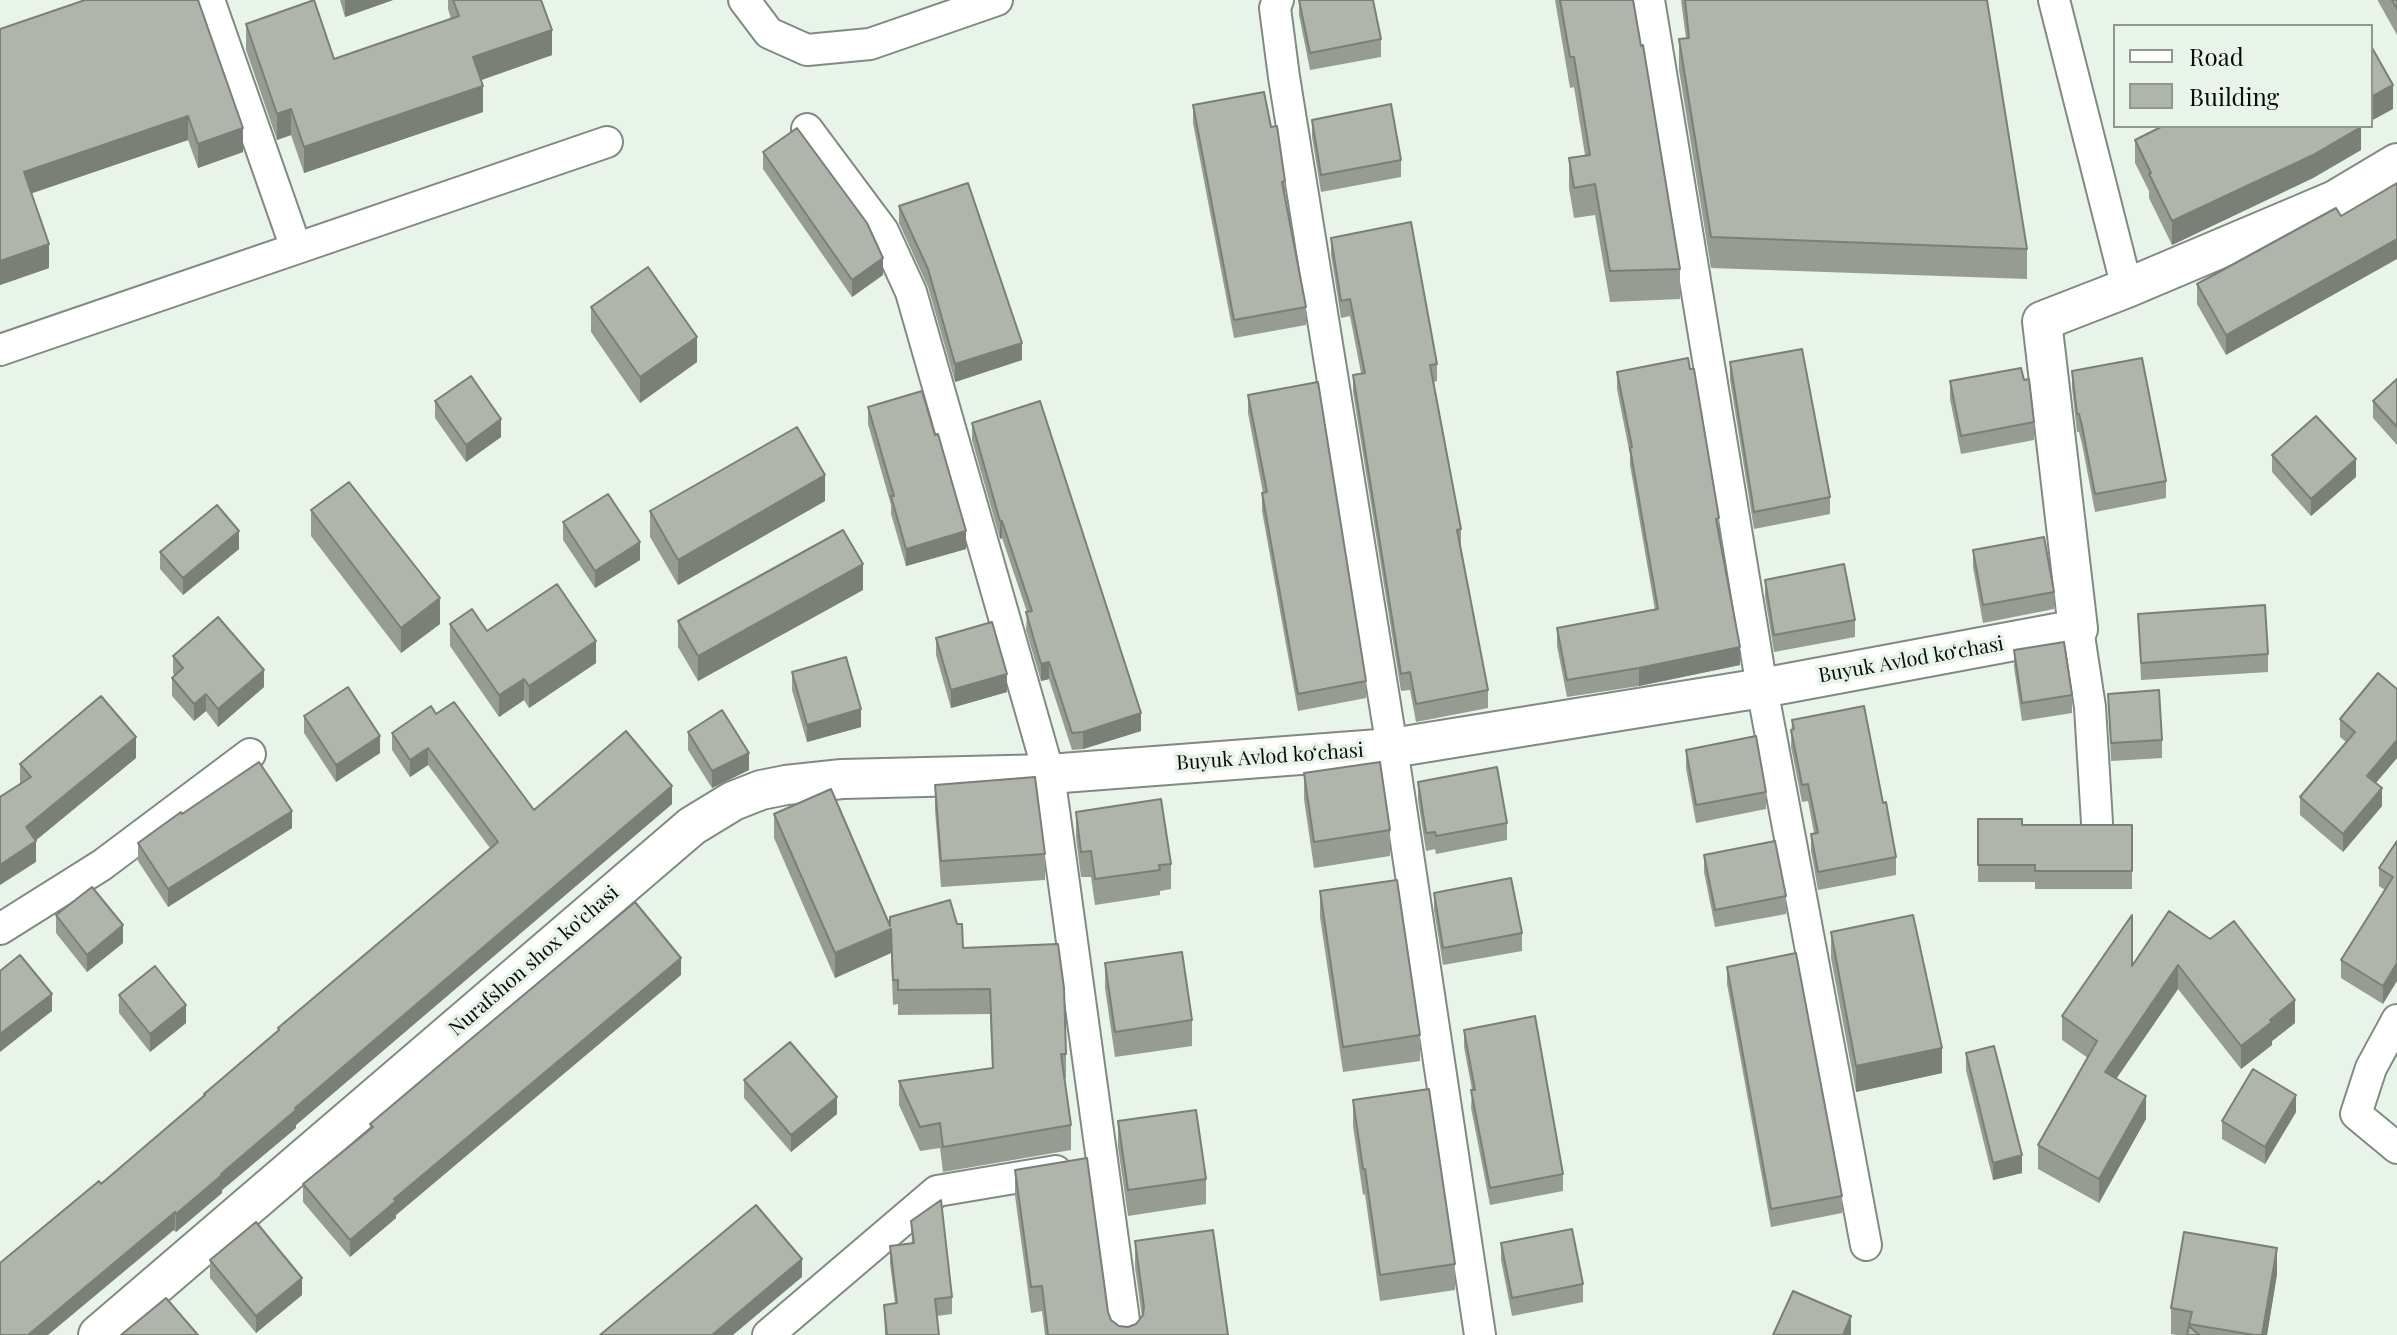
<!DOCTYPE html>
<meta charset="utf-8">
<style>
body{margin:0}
#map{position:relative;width:2397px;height:1335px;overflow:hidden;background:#e8f3e9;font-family:"Playfair Display",serif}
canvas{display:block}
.legend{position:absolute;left:2113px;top:24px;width:260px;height:104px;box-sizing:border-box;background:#e8f3e9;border:2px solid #8f978f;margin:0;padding:10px 14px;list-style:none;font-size:24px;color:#090c09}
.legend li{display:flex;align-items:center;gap:16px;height:40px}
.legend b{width:40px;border:2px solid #8f978f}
</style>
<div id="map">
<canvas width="2397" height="1335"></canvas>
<ul class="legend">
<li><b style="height:10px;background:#fff"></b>Road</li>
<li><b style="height:22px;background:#afb5aa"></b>Building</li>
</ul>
</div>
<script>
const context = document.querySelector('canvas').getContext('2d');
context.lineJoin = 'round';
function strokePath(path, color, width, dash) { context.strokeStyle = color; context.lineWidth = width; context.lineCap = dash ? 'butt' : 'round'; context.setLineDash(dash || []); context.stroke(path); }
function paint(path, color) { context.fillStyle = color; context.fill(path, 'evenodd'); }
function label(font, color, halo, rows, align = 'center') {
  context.font = font + ' "Playfair Display",serif'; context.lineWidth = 7; context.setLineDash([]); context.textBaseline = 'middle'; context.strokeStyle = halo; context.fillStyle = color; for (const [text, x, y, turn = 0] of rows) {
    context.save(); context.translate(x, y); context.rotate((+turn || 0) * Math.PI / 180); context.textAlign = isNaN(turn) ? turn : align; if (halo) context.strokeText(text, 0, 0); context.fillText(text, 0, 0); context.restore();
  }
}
const minor = new Path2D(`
 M209,0L296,248
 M744,0L769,33L807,50L870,44L997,0
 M1278,0L1275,8L1284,77L1392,748L1480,1335
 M1649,0L1762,688L1866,1245
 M2054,0L2127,288
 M807,129L883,231L911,292L1049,774L1126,1335
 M0,350L607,142
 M2078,629L2090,707L2097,823
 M0,929L102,865L250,754
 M2397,1020L2371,1068L2356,1114L2397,1148
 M768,1335L937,1191L1056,1171`);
const tertiary = new Path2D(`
 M98,1335L692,826L733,801L761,790L786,785L842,779L1049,774L1392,748L1762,688L2078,629L2042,321L2127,288L2335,200L2397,163`);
const wall = new Path2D(`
 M85,0L243,152L198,168L188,140L31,193L49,268L0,285V29Z
 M340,0H393L345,17Z
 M448,0H541L552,55L481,80L483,112L304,173L291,135L277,140L246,50V24L334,59L451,19L448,9Z
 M1299,0L1381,39V57L1310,70L1299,15Z
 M1555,0H1633L1680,269V299L1610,302L1595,215L1574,218L1569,188V158L1585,155L1574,87L1570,88Z
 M1681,0H1987L2027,249V279L1711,268L1679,70V39L1686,38Z
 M2378,0H2397V35L2378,1Z
 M1193,105L1271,127L1285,181V199L1306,307V325L1234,338L1193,123Z
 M1312,120L1401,160V177L1321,192L1312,137Z
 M2361,126V150L2313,178L2172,245L2149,198V191L2135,163V140Z
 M763,152L883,275L852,297L763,169Z
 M899,206L1022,360L955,382L928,287L899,223Z
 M2341,216L2226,355L2197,304V284Z
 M1331,238L1437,364V381L1434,382L1461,529V547L1488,690V708L1416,722L1410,690L1401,691L1353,392V375L1361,373L1350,316L1341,318L1331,255Z
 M591,307L697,362L640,403L591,332Z
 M1730,362L1830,497V514L1754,529L1730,380Z
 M2072,371L2166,481V498L2095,512L2082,444L2079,432H2077L2072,388Z
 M1617,372L1719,518V532L1740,665L1639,686L1567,697L1557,646V628L1655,610L1630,465V455L1617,389Z
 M2397,379V445L2373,418V401Z
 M1950,381L2034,422V440L1961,454L1950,399Z
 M1248,395L1366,681V698L1298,711L1262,511V493H1263L1248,413Z
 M435,401L501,437L466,462L435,418Z
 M868,407L966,549L906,566L891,514V505L868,424Z
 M972,423L1141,731L1083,749L1072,750L1049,679L1041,681L1026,630L1027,612L1002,538L1000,539L972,440Z
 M2272,455L2356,477L2311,516L2272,472Z
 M825,501L678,585L650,537V511Z
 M311,510L440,624L401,653L311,536Z
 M563,522L640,560L595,588L563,540Z
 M239,549L183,595L160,569V552Z
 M1973,550L2054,592V609L1983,623L1973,567Z
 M1765,580L1855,620V637L1774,652L1765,597Z
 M863,590L698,681L678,647V621Z
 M2138,614L2268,654V672L2141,680Z
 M450,624L487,631L596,663L529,708L524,700L499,717L450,646Z
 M936,638L1007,692L951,708L936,655Z
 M2014,650L2072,695V713L2022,721L2014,667Z
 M173,656L264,687L218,727L206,711L194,721L172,696V678L175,676L173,673Z
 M792,672L861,727L807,742L792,690Z
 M2397,689V758L2376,783L2382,806L2343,852L2300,815V797L2346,742L2340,737V719Z
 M2108,694L2162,740V758L2111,761Z
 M436,714L534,810L672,804L296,1125V1128L222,1190V1193L176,1232L101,1184L204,1096V1094L278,1031V1028L490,848L428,765L410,777L392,750V733Z
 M304,716L380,753L336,782L304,733Z
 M1792,720L1883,803L1896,857V875L1818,890L1811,851V834L1814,833L1808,801L1802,802L1791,747Z
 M688,732L749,770L712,788L688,750Z
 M1686,750L1766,792V809L1696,823L1686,768Z
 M136,758L35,840L36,862L20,784V764Z
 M1304,773L1390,830V856L1314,868L1304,799Z
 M1418,782L1507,823V840L1436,854L1435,849L1426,851L1418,800Z
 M935,785L1045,854V880L941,887L935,810Z
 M1076,812L1171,864V889L1160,891V895L1095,905L1091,877H1081L1076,838Z
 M182,814L292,828L168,907L138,861V843Z
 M774,814L890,925L963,948L1066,1054V1078H1064L1071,1125V1150L943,1172L940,1148L920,1151L899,1105V1081L992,1068L990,1014L898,1015V1004L893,1005L891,953L835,978L774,838Z
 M1978,819L2022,825H2132V889H2035V882H1978Z
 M2397,841L2383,1004L2341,978V960L2385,890L2379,886V868Z
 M1704,855L1786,896V914L1715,927L1704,872Z
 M1320,891L1420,1035V1061L1343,1072L1320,917Z
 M1434,893L1522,933V951L1443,965L1434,910Z
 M56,915L123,943L87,972L56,933Z
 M1831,932L1942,1073L1856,1092L1831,958Z
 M2210,939L2295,1023L2272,1041V1045L2241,1069L2178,989L2116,1079L2146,1119L2099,1203L2038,1169V1145L2088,1058L2062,1040V1016L2132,966Z
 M1105,963L1192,1020V1046L1115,1057L1105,988Z
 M1727,967L1842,1196V1213L1771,1227L1727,984Z
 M681,975L396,1215V1218L350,1257L303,1202V1184L370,1128V1124Z
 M119,995L186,1023L150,1052L119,1013Z
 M1464,1030L1563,1174V1191L1490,1205L1471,1108L1472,1090L1464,1047Z
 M1966,1053L2022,1173L1993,1180L1966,1070Z
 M744,1080L837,1114L791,1152L744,1098Z
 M1353,1100L1455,1264V1290L1380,1301L1365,1194L1363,1195L1353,1126Z
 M2296,1112L2265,1164L2222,1139V1121Z
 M1118,1121L1206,1179V1204L1128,1216L1118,1147Z
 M1015,1170L1108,1312L1111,1320L1119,1326L1128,1327L1136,1324L1142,1317L1135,1267V1241L1228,1335H1045L1042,1311L1031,1313L1015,1196Z
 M911,1221L952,1297V1314L937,1316L939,1335H885L884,1305L895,1303L890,1263V1246L912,1244Z
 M1501,1243L1583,1284V1302L1512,1316L1501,1260Z
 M210,1260L302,1295L256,1333L210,1278Z
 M2277,1274L2267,1335H2177L2171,1334V1308Z`);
const shadedWall = new Path2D(`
 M345,0H393L345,17Z
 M552,30V55L473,83V57Z
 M2393,85V109L2371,121V97Z
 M483,86V112L304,173V147Z
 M291,109V135L277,140V114Z
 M188,116V140L24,196V172Z
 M2361,127V150L2313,178L2172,245V221Z
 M243,128V152L198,168V144Z
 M2397,239V259L2226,355V335Z
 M49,244V268L0,285V261Z
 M883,258V275L852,297V280Z
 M697,337V362L640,403V377Z
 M1022,343V360L955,382V364Z
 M501,419V437L466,462V445Z
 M2356,459V477L2311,516V499Z
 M825,475V501L678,585V560Z
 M1000,521H1002V538L1000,539Z
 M239,531V549L183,595V578Z
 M966,531V549L906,566V549Z
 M640,542V560L595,588V571Z
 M863,564V590L698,681V656Z
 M440,598V624L401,653V628Z
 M596,641V663L529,708V686Z
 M1740,647V665L1639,686V668Z
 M1049,662V679L1041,681V664Z
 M264,670V687L218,727V709Z
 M1007,674V692L951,708V690Z
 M524,679V700L499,717V695Z
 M206,694V711L194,721V704Z
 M861,709V727L807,742V725Z
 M1141,713V731L1083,749V732Z
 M380,736V753L336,782V765Z
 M136,737V758L28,847L36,841V862L0,885V865L26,827Z
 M2397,740V758L2367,793V776Z
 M428,748V765L410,777V760Z
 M749,753V770L712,788V771Z
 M672,786V804L296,1125V1128L222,1190V1193L176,1232V1214L221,1174L295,1108Z
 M2382,788V806L2343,852V834Z
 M292,811V828L168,907V889Z
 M123,925V943L87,972V955Z
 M891,929V953L835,978V953Z
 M681,958V975L396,1215V1218L350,1257V1240L394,1199Z
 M2397,963V981L2383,1004V986Z
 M2178,965V989L2105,1095V1072Z
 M52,994V1011L0,1052V1034Z
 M2295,1000V1023L2272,1041V1045L2241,1069V1046L2270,1020Z
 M186,1005V1023L150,1052V1034Z
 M1942,1048V1073L1856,1092V1066Z
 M2296,1095V1112L2265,1164V1147Z
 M2146,1096V1119L2099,1203V1179Z
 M837,1097V1114L791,1152V1135Z
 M2022,1155V1173L1993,1180V1163Z
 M175,1212V1229L48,1335H28Z
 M2277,1248V1274L2267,1335H2262Z
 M802,1259V1277L733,1335H712Z
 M302,1278V1295L256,1333V1316Z
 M1851,1316V1335H1843Z`);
const building = new Path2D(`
 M85,0H198L243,128L198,144L188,116L24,172L49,244L0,261V29Z
 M314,0L334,59L459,16L453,0H541L552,30L473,57L483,86L304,147L291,109L277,114L246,24Z
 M1299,0H1373L1381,39L1310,53Z
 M1560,0H1633L1641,46L1643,45L1680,269L1610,271L1595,184L1574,188L1569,158L1590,155L1574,57H1570Z
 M1685,0H1987L2027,249L1711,237L1679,39L1689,38Z
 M2392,0H2397V9Z
 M2371,46L2393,85L2371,97Z
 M1264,92L1271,127L1277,126L1285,181L1282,182L1306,307L1234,320L1193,105Z
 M1391,104L1401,160L1321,175L1312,120Z
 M2163,126H2361V127L2313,155L2172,221L2149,174L2151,173L2135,140Z
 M797,128L867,223L883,258L852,280L763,152Z
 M968,183L1022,343L955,364L928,269L899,206Z
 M2397,183V239L2226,335L2197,284L2336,208L2341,216Z
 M1411,222L1437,364L1430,365L1461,529L1457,530L1488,690L1416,704L1410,672L1401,674L1353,375L1365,373L1350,299L1341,301L1331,238Z
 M648,267L697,337L640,377L591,307Z
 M1802,349L1830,497L1754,512L1730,362Z
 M1688,358L1690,369H1694L1719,518L1716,519L1740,647L1639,668L1567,680L1557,628L1658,609L1630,448L1632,447L1617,372Z
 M2142,358L2166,481L2095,494L2082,426L2079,414H2077L2072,371Z
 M2021,368L2024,380L2029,379L2034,422L1961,436L1950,381Z
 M471,376L501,419L466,445L435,401Z
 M2397,379V427L2373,401Z
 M1318,382L1366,681L1298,694L1262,493L1267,492L1248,395Z
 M922,391L935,435L938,434L966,531L906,549L891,496H894L868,407Z
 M1040,401L1141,713L1083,732L1072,733L1049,662L1041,664L1026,612L1032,611L1002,521H1000L972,423Z
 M2316,416L2356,459L2311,499L2272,455Z
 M797,427L825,475L678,560L650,511Z
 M349,482L440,598L401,628L311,510Z
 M608,494L640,542L595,571L563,522Z
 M217,505L239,531L183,578L160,552Z
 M843,530L863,564L698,656L678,621Z
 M2044,537L2054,592L1983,605L1973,550Z
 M1844,564L1855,620L1774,635L1765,580Z
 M557,584L596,641L529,686L524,679L499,695L450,624L472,609L487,631Z
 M2265,605L2268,654L2141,663L2138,614Z
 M218,617L264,670L218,709L206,694L194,704L172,678L183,668L173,656Z
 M992,622L1007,674L951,690L936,638Z
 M2064,642L2072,695L2022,703L2014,650Z
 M846,657L861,709L807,725L792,672Z
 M2378,673L2397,689V740L2367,776L2382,788L2343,834L2300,797L2355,732L2340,719Z
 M348,687L380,736L336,765L304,716Z
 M2159,690L2162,740L2111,743L2108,694Z
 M101,696L136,737L26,827L36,841L0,865V797L31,777L20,764Z
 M454,702L534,810L626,731L672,786L295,1108L296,1110L221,1174L222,1175L176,1214L175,1212L28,1335H0V1263L99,1181L101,1184L205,1095L204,1094L279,1030L278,1028L498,842L428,748L410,760L392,733L431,706L436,714Z
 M1864,706L1883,803L1886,802L1896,857L1818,872L1811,834L1818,833L1808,784L1802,785L1791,730L1794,729L1792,720Z
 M722,710L749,753L712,771L688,732Z
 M1756,736L1766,792L1696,805L1686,750Z
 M259,762L292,811L168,889L138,843L181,812L182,814Z
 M1380,762L1390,830L1314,842L1304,773Z
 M1497,767L1507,823L1436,836L1435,832L1426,833L1418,782Z
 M1035,777L1045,854L941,861L935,785Z
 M831,789L890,926V917L950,900L957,924H962L963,948L1058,944L1064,988L1066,1054H1061L1071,1125L943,1147L940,1123L920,1127L899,1081L993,1068L990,989L898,990V980H893L891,929L835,953L774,814Z
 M1161,799L1171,864L1159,865L1160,870L1095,879L1091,851L1081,852L1076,812Z
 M1978,819H2022V825H2132V871H2035V865H1978Z
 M1775,841L1786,896L1715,910L1704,855Z
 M2397,841V963L2383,986L2341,960L2393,877L2379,868Z
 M1511,878L1522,933L1443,948L1434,893Z
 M1397,880L1420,1035L1343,1047L1320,891Z
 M92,887L123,925L87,955L56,915Z
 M635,902L681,958L394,1199L396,1201L350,1240L303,1184L373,1127L370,1124L447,1059Z
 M2169,911L2210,939L2234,921L2295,1000L2270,1020L2272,1022L2241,1046L2178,965L2105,1072L2146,1096L2099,1179L2038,1145L2097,1041L2062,1016L2132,915V966Z
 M1913,915L1942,1048L1856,1066L1831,932Z
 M1182,952L1192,1020L1115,1032L1105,963Z
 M1796,953L1842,1196L1771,1209L1727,967Z
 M20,955L52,994L0,1034V971Z
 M155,966L186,1005L150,1034L119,995Z
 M1535,1016L1563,1174L1490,1188L1471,1090H1475L1464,1030Z
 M790,1042L837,1097L791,1135L744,1080Z
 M1994,1046L2022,1155L1993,1163L1966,1053Z
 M2253,1069L2296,1095L2265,1147L2222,1121Z
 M1429,1089L1455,1264L1380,1275L1365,1169H1363L1353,1100Z
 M1196,1110L1206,1179L1128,1190L1118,1121Z
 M1087,1158L1108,1312L1111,1320L1119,1326L1128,1327L1136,1324L1143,1315L1144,1307L1135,1241L1213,1230L1228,1335H1048L1042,1286L1031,1287L1015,1170Z
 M941,1200L952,1297L935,1299L939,1335H887L884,1305L897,1303L890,1246L914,1243L911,1221Z
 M756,1205L802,1259L712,1335H600Z
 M256,1222L302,1278L256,1316L210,1260Z
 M1572,1229L1583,1284L1512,1298L1501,1243Z
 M2184,1232L2277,1248L2262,1335H2254L2189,1324L2192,1312L2171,1308Z
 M1793,1291L1851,1316L1843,1335H1773Z
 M166,1298L198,1335H121Z
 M2189,1326L2199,1335H2187Z`);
const streetNames = [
 ["Buyuk Avlod koʻchasi",1911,660,-10],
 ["Buyuk Avlod koʻchasi",1270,757,-4],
 ["Nurafshon shox ko'chasi",534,961,-41]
];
strokePath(minor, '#808a81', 34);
strokePath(tertiary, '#808a81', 42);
strokePath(minor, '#fff', 30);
strokePath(tertiary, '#fff', 38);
paint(wall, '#969c92');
paint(shadedWall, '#7a7f77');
paint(building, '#afb5aa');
strokePath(building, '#7a7f77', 2);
label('20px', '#090c09', '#e8f3e9', streetNames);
</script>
